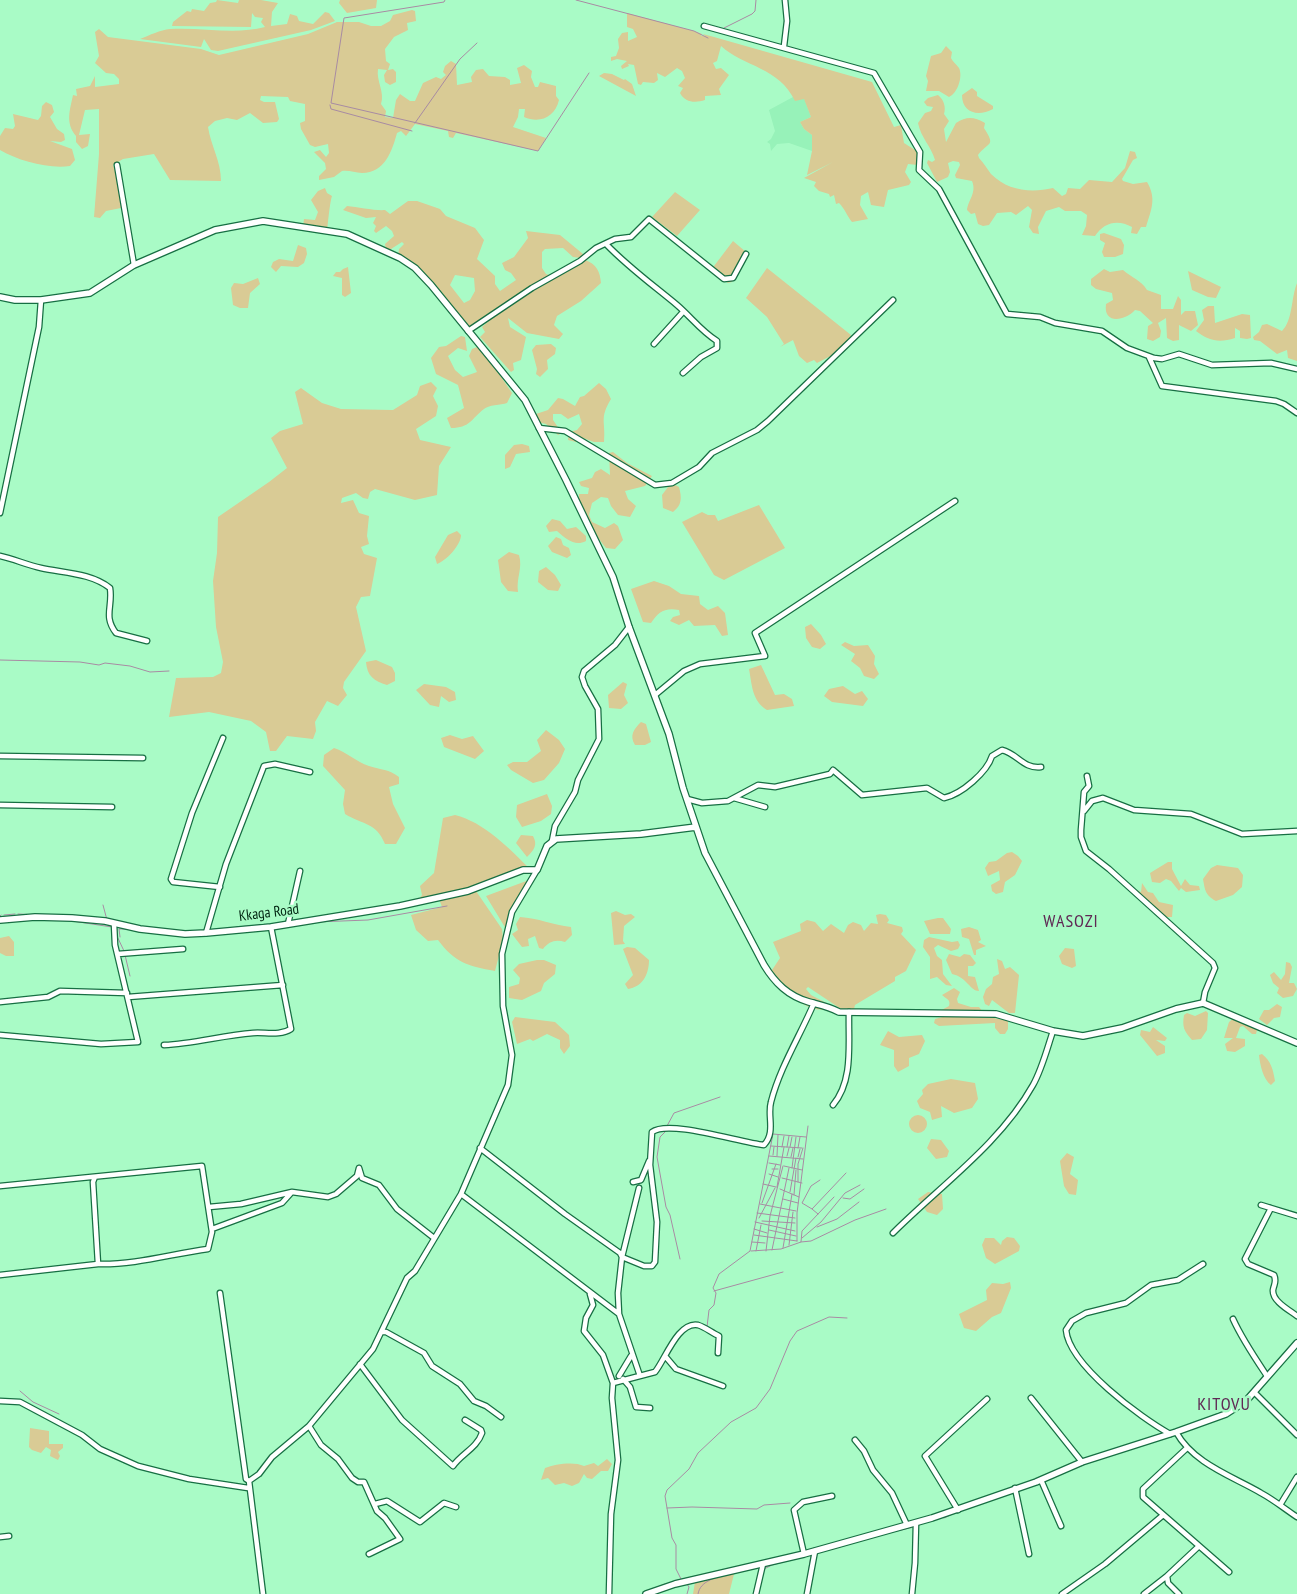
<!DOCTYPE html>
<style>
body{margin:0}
canvas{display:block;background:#a9fbc6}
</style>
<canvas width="1297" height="1594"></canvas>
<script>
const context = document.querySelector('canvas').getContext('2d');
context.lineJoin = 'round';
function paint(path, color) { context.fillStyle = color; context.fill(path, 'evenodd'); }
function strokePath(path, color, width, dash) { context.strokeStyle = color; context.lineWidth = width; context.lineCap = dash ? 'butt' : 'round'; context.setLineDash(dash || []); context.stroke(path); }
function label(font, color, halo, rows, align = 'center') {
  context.font = font + ' "PT Sans Narrow",sans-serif'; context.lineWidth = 5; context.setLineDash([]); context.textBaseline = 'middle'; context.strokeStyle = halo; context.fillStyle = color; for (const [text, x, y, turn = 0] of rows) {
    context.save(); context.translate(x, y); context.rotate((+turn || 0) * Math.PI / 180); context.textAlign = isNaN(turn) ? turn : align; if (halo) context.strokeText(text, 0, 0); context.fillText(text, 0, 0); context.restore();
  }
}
const built = new Path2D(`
 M793,97L804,98L811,117L800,122L804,129L812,135V151L789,143L777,144L771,151L770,144L767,142L771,139L775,131L769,110Z`);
const green = new Path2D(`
 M217,0L238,3L239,0H261L278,3L272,12L271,26L287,24L290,14L297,16L299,21L313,24L325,12L329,13L335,21L311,30L218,51L211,50L204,39L201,47L140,39C150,35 160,30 170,29C202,27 235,35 265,27L261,22L263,18L255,17L252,13L251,27L172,26L173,22L187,11L191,12L192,9L204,11L210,3L216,2Z
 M340,0H377L376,8L347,13L339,3Z
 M412,10L415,11L416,21L407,23L408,30L394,37L385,49L386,61L390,64L388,70L393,69L396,72V82L390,85L385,82L384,75L387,70L378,69C376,81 385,92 381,104L386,111L385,117L393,118L396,100L400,94L410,101H415L423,83L436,77L441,79L446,75L443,72L445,66L451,61L456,64L457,85L472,82L471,77L476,70L483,69L489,76L505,77L510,80V85L521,83L517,68L524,65L532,71L531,77L535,87H538L540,82L556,86V96L559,100C555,117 540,124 524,117L525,109H519L518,117L513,127L546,138L538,151L456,133L453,138L449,137L448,131L415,124L406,136L401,131L397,133C392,151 385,173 362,173C355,173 349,170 342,171L334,177L319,180V176L326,169L325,163L314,152L320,150L326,157L329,153L328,144L315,147L310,145L301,129L300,123L305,121V104L290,101L288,97L261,96L260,100L264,102H275L279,119L277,122L263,123L250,113L237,120L227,118L215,121L208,127C211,146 221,161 221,181L170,180L154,154L123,159L113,165L118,178L121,208L106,211L100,218L94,217L99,154V109L85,110L79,135L90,134L88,146L82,149L76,142V136C65,123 70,110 73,95L77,96L76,89L90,86L95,76V87L119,84V79L114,74L106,73L95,63L99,56L95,32L99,29L108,37L201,49L219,55L308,34L337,22H359L371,26H381L390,21L393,15Z
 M627,13L694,31L702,34L701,36H705L703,34L714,37L872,82L894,127L901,125L904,143L915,150L921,160L918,165L908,164L905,172L911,182L909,185L888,190L884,207L871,205L868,192L861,196L860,205L868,219L852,222C847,216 845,209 839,203L836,204L834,195L830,197L829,194L819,191L814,186L816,182L804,178L833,162L807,175L812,151V135L804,129L800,122L811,117L804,99L795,101C779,67 744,67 721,46L717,61L713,63L716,69L721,68L729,75L719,89L721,95L705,96V100C696,103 685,103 680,93L683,88L678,86L685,78L682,71L677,68L665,77L657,73L658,80L654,83L643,82L641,85L638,84L634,65L628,64L629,66L622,69L621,66L627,61L617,59L611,61V57L616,56L619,48L618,39L622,33L628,32V41L637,37L633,29L627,27Z
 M946,46L952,52L951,58C953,62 956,64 959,68C963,76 958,93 949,97L939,91H926L928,81L926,76L931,56L941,53Z
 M604,73L612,74L624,80L625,79L632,84L636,96L599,76Z
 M972,88L977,92V96L993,106V109C978,117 962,113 962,95Z
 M938,95C944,100 946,107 944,114L949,121L944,129L946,142L956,123C967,116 974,117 985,123L984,128C996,147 989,141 978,155L979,158C984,163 987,169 991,174C1008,191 1031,193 1053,188L1062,196L1066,194L1068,188L1080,189L1089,180L1112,182L1125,168L1130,151L1135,152L1137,158L1133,160L1122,179L1123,181L1133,184L1147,182C1157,199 1151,210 1146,227H1141L1137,234L1131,233L1132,227C1118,219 1104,222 1095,236L1082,235L1086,226L1087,215L1081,211H1065L1059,207L1046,211L1038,227L1039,234L1033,233L1029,227L1032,210L1028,206L1016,215L1011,212L997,213L989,225L983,226L978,224L975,213L971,214L967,210C968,200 977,193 972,181L956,178L955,175L960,165L959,162L953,161L948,163L950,172L948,177L937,182L927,163L928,160L932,162L935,160C931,146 921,138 918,123L925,113L931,111L933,107L927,106L924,102L928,98Z
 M46,102L52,105L54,112L50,117L57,129L64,134L65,140L61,142L50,141L72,149L75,160L70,166C48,169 19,161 0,150V136L5,128L13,129L15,126L13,114L38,120L41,116L42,106Z
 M325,188L327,193L332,196C330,201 328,223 327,231L303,227L304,219L315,220L318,212L311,200L318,191Z
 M675,192L700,210L677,236L652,217Z
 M408,201H417L440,209L446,216L475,228L484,240L477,259L495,276V284L500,291L516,280L511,273L505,270L502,263L514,257L528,238L526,231L560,235L583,254L581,258L573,257L563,248L545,249L542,252V268L546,274L552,276L554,279L556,273L585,260C597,264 600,272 601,283L581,301L557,316L554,325L563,334L559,339L527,333L508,318L510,327L526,337L521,360L513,363L514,370L511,372L480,337L485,332L482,327L491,319L474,329L467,328C448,299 430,272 398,256L399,249L404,244L402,242L391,249H386L385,244L394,236L392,231L386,226L376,233L374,231L376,226L373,223L376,217L366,218L343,210L347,206C358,207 376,211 385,210L390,214ZM455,275L474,278L475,291L470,300L464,303L450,285Z
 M1104,233L1121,239L1124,245L1123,254L1115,257H1104L1102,252L1105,243L1100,240V234Z
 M733,241L746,252L732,282L728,283L711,270Z
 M298,245L306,248L307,254L304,263L298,267L281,266L276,272L271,267L273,262L279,259L293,261Z
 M348,267L351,293L345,297L342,295V278L333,276L336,272H340L343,269Z
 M767,268L851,335L842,350L817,363L814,360L807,363L799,356L793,340L780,347L784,344L767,317L746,298Z
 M1104,269L1110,272L1123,270C1132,278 1141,280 1147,290L1161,295V309H1173L1178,296L1181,300V315L1185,311H1195L1198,325L1191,331L1179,325V340L1173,341L1167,338L1166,318L1158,323L1161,331L1160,337L1153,341L1147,339L1148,326L1153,323L1140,311L1135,310C1125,321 1103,325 1106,304L1113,300L1112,293L1096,289L1091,285V279Z
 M1188,271L1221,287L1216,298L1208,297L1192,290Z
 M258,278L260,284L250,293L248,308H240L233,305L231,288L234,283L243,284Z
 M1297,283V361L1288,358L1287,350L1277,354L1260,341L1254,340L1253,337L1259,332L1262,325L1267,324L1282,331C1293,320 1291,298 1297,283Z
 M1208,306H1214L1215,323L1242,314L1250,315L1251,338L1247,339L1240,338V331L1235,328V338C1219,343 1209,341 1196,331L1204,320L1202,310Z
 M461,336L465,337L467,351L458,348L448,356L455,370L463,377L477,372L469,356L472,349L477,347L493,365L512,393L507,403C501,405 488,405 484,409C471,419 470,428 451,428L447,418L464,408L458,385L436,374L431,358L439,347L446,346Z
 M551,344L556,348L555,354L547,360L548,369L540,377L536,374L537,369L532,350L536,345Z
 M431,382L437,388L433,396L438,406L436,416L416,429L420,440L451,447L439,466L437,495L415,500L375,489L370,492L368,499L363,498L356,493L342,498L341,503L353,500L359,513L369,516L367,536L369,544L361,547L364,554L377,558L370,596L361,597L356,607L366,651L344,682L343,688L347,695L338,706L327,701L315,722L316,731L313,739L287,736L276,751H270L266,732L251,721L209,712L169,717L176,678L213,677L221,673L223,662L216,627L213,581L217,553L218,517L269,482L287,468L271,438L280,431L303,424L295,392L301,388L322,403L341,409L393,410L417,395L420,386Z
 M599,383L606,389L611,399C599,419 606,421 604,442H594L583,438L576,442L568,440L569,432L577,430L582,424L579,414L568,419L561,414H553V420L562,433L558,435L546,424L538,422L536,414L548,410L558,398L563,399L575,406L580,397L584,396Z
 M522,444L529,446L530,452L516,454L510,467L505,469V455L514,445Z
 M613,452L627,463L652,476L645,486L625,491L628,499L636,506L630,517L618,515L611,506L608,498L601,497L592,503L589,515L592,522L605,528L614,523L618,526L623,540L615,549L606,548C594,532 578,515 579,494H588L589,488L581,486L579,482L592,478L595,472L601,469L610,475L609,453Z
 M675,485L679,487C682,498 682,505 673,512L663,508L662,495L668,487Z
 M759,505L785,548L724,580L714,575L682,522L702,512L708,515H715L718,521Z
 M552,519L560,521L567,529L576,527L586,536V541C575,547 566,539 557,531L549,532L546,526Z
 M457,531L461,535C461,545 446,561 437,564L435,557L448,535Z
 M556,537L561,539L563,545L569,548L571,555L567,558L552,552L548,546Z
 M509,552L519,555C523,568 516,578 518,592L508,591L501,582L498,560Z
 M546,567L555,575L561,585L558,591L548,590L538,582L539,571Z
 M654,581L669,586L681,594L699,596L700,604L708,610L718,606L725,613L728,635L722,636L715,625L694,626L689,620L679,625L670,621L673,617L680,615L679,610C665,607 658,612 651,623L643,622L631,589Z
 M811,624L821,635L826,644L820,649L812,647L806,638L805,627Z
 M845,642L854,646L868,645L875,656L874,664L879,674L874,679L864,676L860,668L851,661L855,654L841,645Z
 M376,660L392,667L395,673V681L387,685C374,681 367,676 366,662Z
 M761,665L775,695L784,694L792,699L794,706L767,710C752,701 752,685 749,669Z
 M623,682L627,684L624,695L628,703L621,709L609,708L608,695Z
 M424,684L446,687L455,692L456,700L449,702L441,696L439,707L430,705L416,690Z
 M843,686L855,694L862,691L868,699L863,706L832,702L824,696L829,689Z
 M641,722L646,724L651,742L645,745H635C629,735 634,729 641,722Z
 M546,730L559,740L565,749L559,763L544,780L533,783L511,770L507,765L513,762H527L541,751L537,740Z
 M450,735L462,739L473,736L484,751L475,759L444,747L441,738Z
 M334,748C347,752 356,762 369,766C381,770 389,769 399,777V784L389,787L393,804L405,828L396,844H385C376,822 363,825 345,814L343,804L345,790L323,766L324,755Z
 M547,794L552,806L551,814L541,821L522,827L516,817L517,805Z
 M455,815C484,822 510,849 531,870L476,891L502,929L503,940L495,971C468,966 455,963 438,940L428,941L416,930L411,915L442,907L439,899L416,903L422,895L420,886L434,873L443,818Z
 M521,835L533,836C538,845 534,850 527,857L516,843Z
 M1012,852L1018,856L1022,861L1015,875L1005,882L1003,892L996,894L992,891L991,885L1000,880L999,871L988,876L985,868L989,862L996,861L1007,853Z
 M1168,862H1172V869L1181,886L1185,879L1190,885L1199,886L1200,890L1186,892L1181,888L1179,891L1171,881L1166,879L1160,883L1152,882L1150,873Z
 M1217,865L1238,868L1243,875L1242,887L1233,895L1216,901C1205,895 1205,890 1203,879L1211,868Z
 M529,880L506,929L486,896Z
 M1142,883L1148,892L1153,893L1159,902L1173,905L1172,917H1166L1135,893L1137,890L1141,892Z
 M616,911L625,915L631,914L635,917L624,926L623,941L625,944L614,945L611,913Z
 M880,914L886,915L889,920L887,923L902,927L903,931L901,934L916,950L906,971L895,977V981L855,1005L854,1009H841L808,987L806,989L811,995L834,1007C809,1019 784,989 770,973L780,958L773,942L801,931L800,924L807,920L815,922L823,931L831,924L844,933L848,925L853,922L861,925L864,931L871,923L878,924L876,915Z
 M520,917C538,918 553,925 571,927L572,935L565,942C556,939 549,941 543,949L539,948L535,936L528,939L529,946L522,947L512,934L518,930L516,924Z
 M938,918H943L951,929L950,934H930L924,921Z
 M969,927L978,930L981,940L978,942L986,946L976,950V955H974L969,939L962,937L961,929Z
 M9,936L14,942V956H6L0,953V938Z
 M929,937L952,942L958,941L960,945L958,949L951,951L938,945L934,948L937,956L942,960L943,974L952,986L946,985L937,977L930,979V957L923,947L924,940Z
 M627,947L635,948L649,960C649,975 642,987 628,989L625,984L633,975L623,949Z
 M1065,948L1074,949L1076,966L1072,968L1062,964L1059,956Z
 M949,954L960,957L964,954L970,955L976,963L973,966H968V976L975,977L979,991C970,991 967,977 952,974L946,960Z
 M997,959L1002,961L1005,969L1010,967L1019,975L1015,1013H1009L992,1000L989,1006L985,1004L983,997L986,989L992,984L993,977L999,974Z
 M537,960H544L556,965L555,974L544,983L541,991L522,1000L509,998V987L519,984L520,978L513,970L519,964Z
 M1286,962L1290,963L1292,967L1289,983H1294L1297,989L1293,996L1283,998L1277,993L1279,988L1273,983L1270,975L1274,972L1281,980L1285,974Z
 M954,988L960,992L957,999L958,1003L971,1007H979L983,1012H938L949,1006C951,999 946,999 942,995Z
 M1277,1004L1282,1007L1280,1017L1274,1018L1267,1025L1259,1019L1264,1010H1269Z
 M1206,1011L1208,1013L1207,1030L1201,1039L1192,1040C1184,1031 1182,1027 1184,1015L1187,1013L1195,1016Z
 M946,1016L994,1018L1008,1021V1029L1005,1034H1000L995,1028V1023L939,1026L934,1023L935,1019Z
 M515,1017L555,1022L569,1035L570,1046L564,1054L560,1048V1040L547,1034L533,1041L530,1039L517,1044L512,1022Z
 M1234,1018L1254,1026L1257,1030L1256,1034H1252L1243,1026L1240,1027L1236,1038L1245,1039V1046L1235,1052L1227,1051L1225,1044L1233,1038H1224L1229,1022Z
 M1153,1027L1167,1038L1165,1041L1156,1040L1165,1046V1053L1157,1056L1140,1035L1141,1030L1150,1032Z
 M888,1031L899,1037L922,1035L925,1041L919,1054L909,1058V1066L898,1072L894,1066V1050L880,1045Z
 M1262,1054C1271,1061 1273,1069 1275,1081L1271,1085C1263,1079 1260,1065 1259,1055Z
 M951,1079L975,1083L978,1099L972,1108L954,1113L941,1106L942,1117L932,1120L930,1112L920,1108L917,1101L923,1094L922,1090L928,1084Z
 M909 1124a9 9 0 1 1 18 0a9 9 0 1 1-18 0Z
 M931,1139L941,1140L949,1151L947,1157L936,1159L927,1148Z
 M1067,1153L1074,1157L1070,1174L1078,1180L1076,1195L1069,1194L1064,1186L1060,1161Z
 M928,1192L942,1194L943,1209L937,1215L927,1212L918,1199Z
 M1007,1237L1014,1238L1020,1246L1019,1251L995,1264L986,1258L982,1245L985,1238H994L1001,1245L1002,1241Z
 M1010,1282L1011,1288L1001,1313L992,1317L976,1331L964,1328L959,1314L987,1300L986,1290L992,1283L1003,1284Z
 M30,1428L49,1431V1444H63V1448L58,1452L60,1456L58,1460L50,1456L51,1450L46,1447L41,1453L32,1450L29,1447Z
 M607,1459L612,1464L608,1471H601L592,1479L587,1478L584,1474L579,1483L572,1486L564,1483L555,1485L548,1478L541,1480L545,1468C555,1464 574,1461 584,1466L594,1463L598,1466Z
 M731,1573L734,1574L729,1594H693L695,1582Z`);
const stream = new Path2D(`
 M445,0L444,2L344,18L331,103L538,151L589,73
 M576,0L694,31L708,38
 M724,28L752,14L755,11L756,0
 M330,105L331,109L412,131
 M415,123L460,59L477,43
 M0,660L80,662L99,665L105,663L130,666L150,672L169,671
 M103,905L107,920
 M18,914L40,915
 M4,915L15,914
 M0,916L1,915
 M72,921L112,927
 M316,922L368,920L447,906
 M236,927L260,925
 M157,928L173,930
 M116,934L124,951
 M120,937L119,929H128
 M125,955L130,976
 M667,1126L674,1113L720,1097
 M665,1132L660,1137L657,1157L666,1207L670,1215L680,1259
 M771,1146L802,1148
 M782,1147L784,1136
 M787,1147L789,1136
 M790,1147L792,1137
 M798,1148L800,1137
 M773,1155L774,1147
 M769,1156L803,1159
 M777,1156L778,1135
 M787,1156L789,1148
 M791,1157L793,1148
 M798,1157L800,1149
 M769,1163L780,1165
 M784,1166L802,1170
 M792,1168L796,1137
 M772,1169H778
 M769,1174L778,1177
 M782,1178L802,1183
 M798,1182V1164L803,1148
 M763,1184L776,1187
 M777,1187L784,1147
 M780,1189L799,1197
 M790,1192L796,1158
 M794,1195L796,1170
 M843,1198L850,1199L864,1189
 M783,1199L798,1203
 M762,1203L776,1164
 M760,1204L796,1211
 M812,1209L802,1203L811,1186L820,1180
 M757,1213L795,1218
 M818,1214L812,1209L846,1173
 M759,1218L775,1188
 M762,1221L795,1223
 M755,1222L795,1231
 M817,1227L837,1219L859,1202
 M754,1229L767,1233
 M769,1230L796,1236
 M754,1235L797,1241
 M802,1238L821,1222L845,1193L860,1185
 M797,1241V1213L808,1126
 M752,1242L765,1243
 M801,1242L811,1241L855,1220L886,1209
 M789,1245L793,1212
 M783,1248L792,1194
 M772,1250L789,1168
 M751,1251L781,1249L801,1242L802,1231L834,1197
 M756,1251L761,1225
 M766,1251L770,1216L783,1166
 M714,1291L783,1272
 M707,1327L709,1310L714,1305L716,1293L713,1288L719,1274L750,1251L773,1134L806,1137
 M629,1390L633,1405
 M20,1391L33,1402L59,1414
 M1070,1470L1084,1465
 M667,1508L692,1507L757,1509L764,1505L790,1503
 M944,1518L957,1512
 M897,1531L914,1527
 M832,1549L847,1545
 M764,1569L772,1565L802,1557
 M808,1575L811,1555
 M681,1579L676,1569V1545L672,1538L665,1496L667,1490L689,1469L698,1453L731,1422L756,1408L770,1389L790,1341L797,1331L829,1317L847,1318
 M674,1581L696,1576
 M687,1584L689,1587L687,1594
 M756,1586L758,1573
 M652,1589L665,1584
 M698,1594C700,1580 718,1577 729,1574`);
const minor = new Path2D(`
 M704,26L874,73L920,152L919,170L939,189L1007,314L1040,317L1055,323L1102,331L1127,348L1154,358L1162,359L1179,354L1212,365L1271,363L1297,369
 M784,46L787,21L785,0
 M117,165L134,265
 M606,244C628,267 653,285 677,305C691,317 701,331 717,341V348L701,357L683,373
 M468,331L532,288L580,261L596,248L615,239L631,237L649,219L724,279L733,278L746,254
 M654,344L683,312
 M1149,357L1162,386L1276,401L1284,404L1297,413
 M539,428L565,431L655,485L672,483L699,467L712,453L757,430L768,421L893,300
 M0,513L39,327L41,300
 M0,556C14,559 27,565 41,568C64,573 91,573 110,588C113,607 103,616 116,633L147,641
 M655,695L684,671L700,664L765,656L755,633L955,501
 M0,756L143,758
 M1087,776L1089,786L1084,792L1081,830V837L1086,851L1109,869L1213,963L1215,968L1205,992L1203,1003
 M734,798L765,807
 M687,799L702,803L728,801L758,785L775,787L830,774L833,770L862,795L927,788L944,798C962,794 987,772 992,756L1002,750C1018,754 1023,769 1041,767
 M0,805L112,807
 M1084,811L1092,801L1103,798L1134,810L1191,814L1242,834L1297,831
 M552,841L555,826L575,792L578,780L599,739L598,709L585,686L582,677L584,671L615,645L629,627
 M220,887L173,882L171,879L192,813L223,738
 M288,924L300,871
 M206,933L226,864L264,766L275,764L310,772
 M118,954L183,949
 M128,997L283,985
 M0,1002L48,997L60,991L127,993
 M0,1035L101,1044L138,1042L115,945L114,924
 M164,1045C194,1044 223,1035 253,1033C265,1032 280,1036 291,1029L271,927
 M833,1105C854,1080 848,1043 849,1012
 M480,1148L565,1214L620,1253L622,1257L618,1293L619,1314
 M633,1182L641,1180L649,1161
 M0,1186L202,1166L212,1232L208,1249C171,1254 135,1265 98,1264L93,1182L95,1177
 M639,1188L622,1257L644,1266H652L655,1262L657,1222L650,1165L652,1132C669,1119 741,1143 764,1145C776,1132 767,1116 771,1102C780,1067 800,1036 814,1003
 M461,1194L619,1314L640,1376
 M1261,1205L1297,1216
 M209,1207L241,1204L292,1192L328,1197L336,1194L357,1176L359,1168L362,1178L379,1185L397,1209L434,1238
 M1271,1208L1245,1259L1248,1264L1274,1275C1277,1282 1274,1284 1273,1290C1272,1301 1289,1310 1297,1316
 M212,1229L282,1203L291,1193
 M893,1233C940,1186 1000,1144 1033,1085C1042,1069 1047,1049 1053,1031
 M0,1275L98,1264
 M220,1293L246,1479L249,1481L263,1594
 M590,1294L593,1305L586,1318L584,1331L603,1355L613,1383
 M1233,1319C1242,1339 1255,1358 1267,1376
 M382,1332H386L424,1353L432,1366L460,1384L474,1401L486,1406L501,1417
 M665,1356L676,1369L723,1386
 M360,1364L402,1420L453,1466C461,1454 477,1448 482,1433L481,1430L465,1420
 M619,1376L631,1356
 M623,1379L630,1387L636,1407L650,1408
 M1254,1392L1297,1435
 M1031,1398L1082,1462
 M0,1401L20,1402L82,1435L100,1449L138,1466L189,1479L248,1488
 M309,1426L321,1445L338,1459L352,1478L358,1482H364L377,1511L385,1518L400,1539L369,1554
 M1176,1432C1194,1464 1232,1476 1261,1493C1274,1500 1285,1509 1297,1517
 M1170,1434C1141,1418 1069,1365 1066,1330L1072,1321L1086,1313L1126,1303L1151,1285L1178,1280L1203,1264
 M855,1440L864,1451L873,1470L892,1493L907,1525
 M1187,1448L1143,1489V1497L1229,1572
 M1041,1480L1061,1526
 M249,1481L259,1474L272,1457L309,1426L373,1349L407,1278L415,1271L461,1194L508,1085L512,1055L503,1006L502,954L512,912L537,870
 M1015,1488L1029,1554
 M375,1504L387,1501L420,1522L444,1503L456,1507
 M1280,1505L1297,1477
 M958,1510L925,1456L987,1399
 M0,1537L9,1536
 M804,1554L794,1510L803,1502L832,1496
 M609,1594L611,1514L618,1460L612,1398L613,1383L655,1372C665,1360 678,1321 698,1325C705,1327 712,1333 719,1336L718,1353
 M756,1594L763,1564
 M807,1594L815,1551
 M912,1594L915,1563L916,1523
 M1062,1594L1105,1564L1162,1516
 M1144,1594L1167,1576
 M1179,1594L1168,1583L1167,1576L1198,1547`);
const tertiary = new Path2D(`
 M0,297L15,300H41L90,293L134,265L215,230L263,221L347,234L400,258L415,268L431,285L525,400L566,480L613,577L629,627L669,734L683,788L705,853L764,965C775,983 788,996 809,1002C820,1005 828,1006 839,1012L996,1014L1053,1031L1083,1036L1122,1028L1176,1009L1203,1003L1297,1043
 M0,920L35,917L72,918L105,921L140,929L185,934L206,933L271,927L400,906L468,891L523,870H537L547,846L556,839L641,834L696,827
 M646,1594L675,1584L804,1554L932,1518L1036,1482L1082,1462L1176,1432L1226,1414L1246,1401L1297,1343`);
const streetNames = [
 ["Kkaga Road",269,913,-7]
];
const quarterNames = [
 ["WASOZI",1071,922],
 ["KITOVU",1224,1405]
];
paint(built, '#97f2b9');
paint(green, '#d9cb95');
strokePath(stream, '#a88ba3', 1);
strokePath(minor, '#176f43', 7);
strokePath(tertiary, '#176f43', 8);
strokePath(minor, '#fff', 4.5);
strokePath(tertiary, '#fff', 5.5);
label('15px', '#012411', '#a9fbc6', streetNames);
context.letterSpacing = '1px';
label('18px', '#5f2854', '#a9fbc6', quarterNames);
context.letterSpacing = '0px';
</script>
